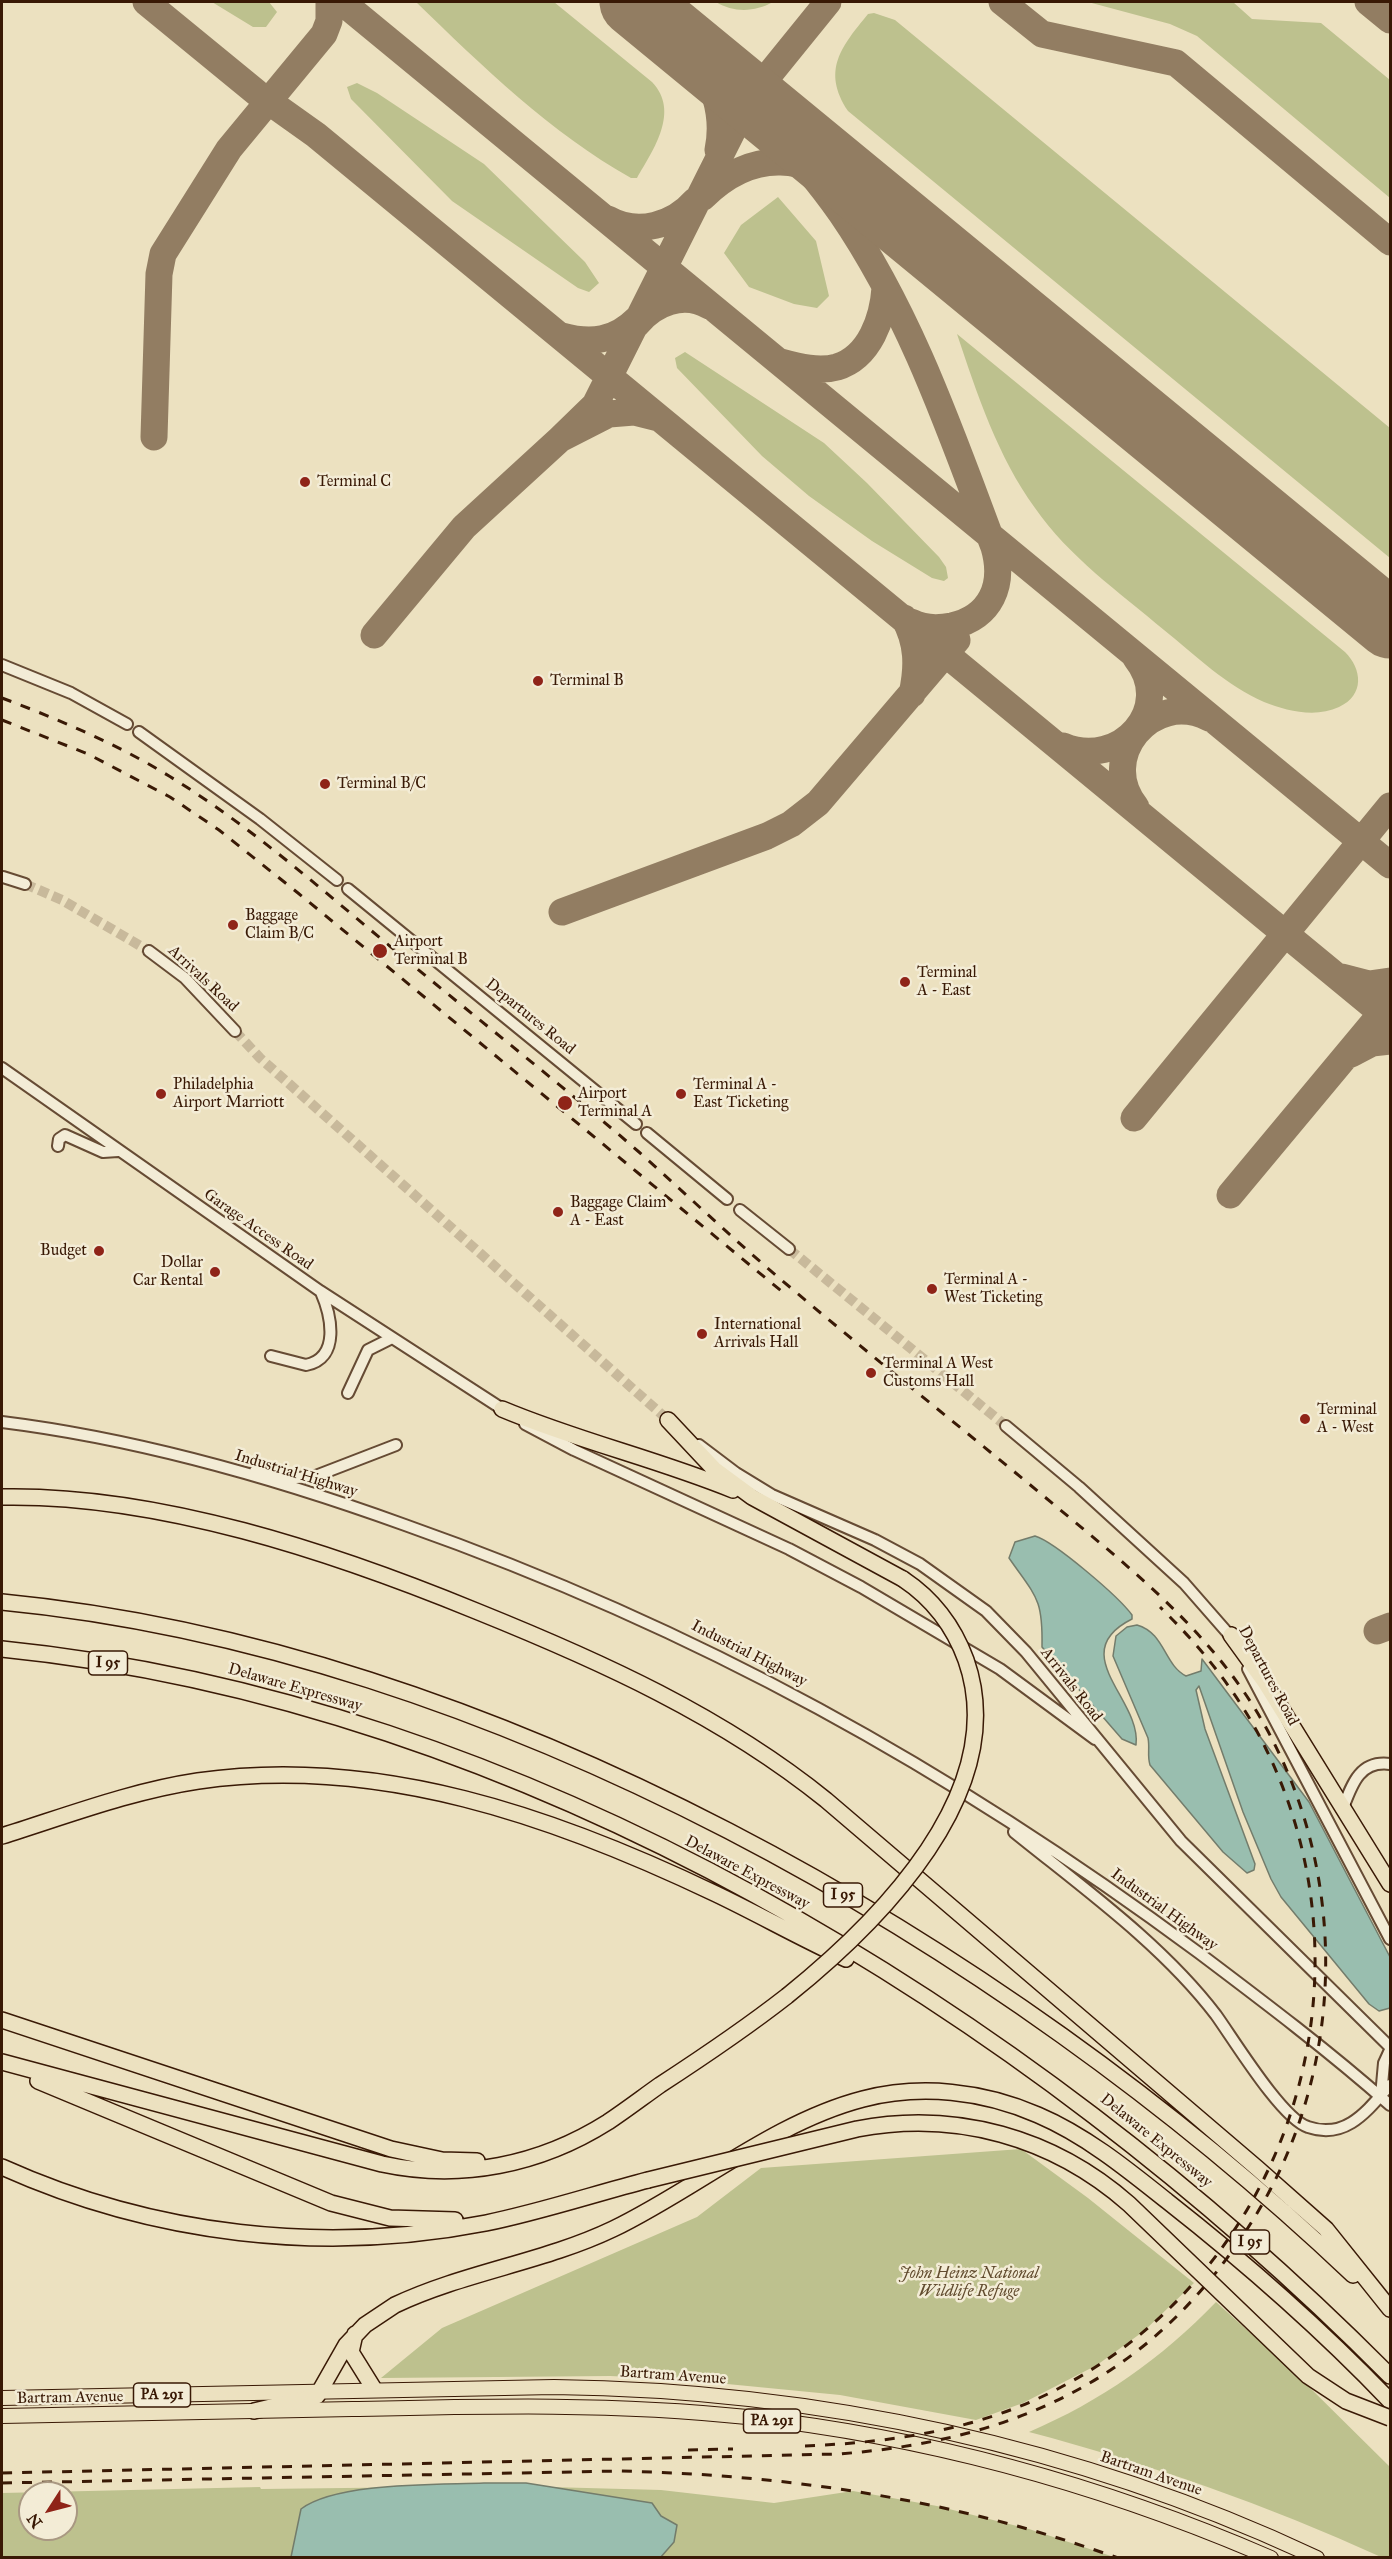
<!DOCTYPE html>
<style>
body{margin:0}
#map{position:relative;width:1392px;height:2559px;overflow:hidden;background:#ece1c0;font-family:"IM FELL Great Primer",serif}
canvas{display:block}
.frame{position:absolute;inset:0;border:3px solid #391905;pointer-events:none}
.north{position:absolute;left:18px;top:2481px;width:60px;height:60px;box-sizing:border-box;background:#f3ecd6;border:2px solid #a99882;border-radius:50%;rotate:234deg;font-size:16px;font-weight:700;line-height:24px;text-align:center;color:#391905}
.north::after{content:'';display:block;margin:auto;width:21px;height:27px;background:#8f2418;clip-path:polygon(50% 0,100% 100%,50% 72%,0 100%)}
</style>
<div id="map">
<canvas width="1392" height="2559"></canvas>
<div class="frame"></div>
<div class="north">N</div>
</div>
<script>
const context = document.querySelector('canvas').getContext('2d');
context.lineJoin = 'round';
function paint(path, color) { context.fillStyle = color; context.fill(path, 'evenodd'); }
function strokePath(path, color, width, dash) { context.strokeStyle = color; context.lineWidth = width; context.lineCap = dash ? 'butt' : 'round'; context.setLineDash(dash || []); context.stroke(path); }
function label(font, color, halo, rows, align = 'center') {
  context.font = font + ' "IM FELL Great Primer",serif'; context.lineWidth = 5; context.setLineDash([]); context.textBaseline = 'middle'; context.strokeStyle = halo; context.fillStyle = color; for (const [text, x, y, turn = 0] of rows) {
    context.save(); context.translate(x, y); context.rotate((+turn || 0) * Math.PI / 180); context.textAlign = isNaN(turn) ? turn : align; if (halo) context.strokeText(text, 0, 0); context.fillText(text, 0, 0); context.restore();
  }
}
const green = new Path2D(`
 M212,2H269L277,12L266,27H253Z
 M416,2H554L652,82C680,111 654,149 637,178H631C551,133 482,66 416,2Z
 M716,2H773C755,12 734,13 716,2Z
 M1088,2H1233L1252,19L1321,23L1390,80V198L1197,36L1170,24Z
 M874,13L895,20L1390,428V558L848,111C821,70 842,46 868,14Z
 M357,83L377,93L484,164L585,262L599,283L589,292L578,288L452,201L351,99L347,87Z
 M778,197L816,241L829,296L817,308L794,304L749,287L724,253L741,225Z
 M957,334L1345,652C1362,669 1365,695 1339,707C1316,718 1286,711 1264,702C1227,686 1195,655 1164,630C1119,592 1069,557 1035,508C998,457 977,394 957,334Z
 M685,352L824,443L867,483L939,557L946,567L948,578L944,581L932,578L872,541L809,496L762,456L677,368L675,358Z
 M1021,2149L1088,2198L1194,2283L1144,2331L1097,2365L1023,2403L976,2420L840,2395L676,2379L610,2376L381,2378L442,2328L697,2217L761,2168Z
 M1216,2302L1297,2375L1390,2467V2557H1381C1267,2505 1150,2464 1029,2432C1101,2401 1161,2359 1216,2302Z
 M512,2486L661,2490L774,2503L853,2491L937,2506L1029,2529L1114,2557H2V2493L260,2487L261,2489ZM30,2493H66V2529H30Z`);
const water = new Path2D(`
 M1035,1536C1055,1542 1119,1597 1132,1615V1619C1064,1653 1142,1700 1136,1745L1122,1739L1042,1647C1043,1598 1036,1597 1009,1558L1015,1542Z
 M1137,1625C1165,1633 1164,1665 1186,1676L1201,1671L1202,1659L1309,1802L1390,1957V2008L1379,2011L1369,2004L1281,1897L1271,1879L1243,1812L1199,1686L1196,1690L1205,1729L1255,1864L1254,1870L1247,1873L1223,1852L1150,1765C1147,1755 1150,1748 1148,1738L1113,1656L1116,1636L1127,1627Z
 M484,2483H526L652,2503L661,2516L677,2525L674,2542L660,2558L291,2557L301,2509C337,2482 438,2485 484,2483Z`);
const taxiway = new Path2D(`
 M146,2L257,93L316,135L1390,1020
 M342,2L1390,865
 M1002,2L1042,34L1176,63L1390,242
 M1368,2L1390,20
 M677,38C736,92 795,147 841,213C911,315 951,433 994,547C1005,585 991,617 952,626C937,629 924,629 911,622
 M702,66C717,92 724,121 718,150
 M703,197C756,145 804,158 863,190
 M608,219C638,236 674,225 695,201
 M637,324C654,303 684,291 709,306
 M562,336C591,344 615,341 637,319
 M781,362C799,367 819,372 837,367C870,357 883,318 885,288
 M154,437L159,274L163,254L229,149L324,34L329,21V2
 M560,439L595,405L747,102L828,2
 M904,618C918,643 918,667 912,694
 M1387,621L1390,626
 M374,635L464,527L560,439L609,414L634,412L658,418
 M1063,746C1120,770 1176,708 1136,658
 M1136,807C1096,758 1152,689 1209,718
 M562,912L767,836L791,824L818,803L957,640
 M1342,977L1369,984L1390,981
 M1351,1054L1372,1043L1390,1041
 M1134,1118L1390,806
 M1230,1195L1390,1003
 M1377,1631L1390,1626`);
const runway = new Path2D(`
 M634,2L1390,624`);
const minorTunnel = new Path2D(`
 M25,884L62,900L149,951
 M235,1031L260,1058L668,1420
 M789,1249L1006,1426`);
const minor = new Path2D(`
 M2,665L71,693L127,724
 M139,732L260,819L337,880
 M3,877L25,884
 M348,889L636,1124
 M149,951L185,978L235,1031
 M2,1068L320,1291L507,1412
 M647,1133L727,1199
 M58,1146L59,1139L65,1135L103,1152L118,1151
 M740,1210L789,1249
 M271,1356L306,1365C341,1358 331,1315 321,1292
 M348,1393L368,1350L392,1338
 M2,1422C139,1439 275,1478 405,1525C697,1628 951,1769 1199,1953C1264,2002 1329,2051 1390,2105
 M525,1424L574,1450L789,1549L861,1587L1000,1669L1095,1739
 M1006,1426L1079,1487L1184,1583L1233,1639
 M699,1445L736,1473L772,1495L875,1540L920,1564L986,1611L1026,1652L1181,1841L1390,2047
 M255,1471L296,1478L313,1477L396,1445
 M1248,1669L1390,1939
 M1343,1808C1352,1784 1360,1760 1390,1764
 M1014,1832C1082,1887 1163,1945 1216,2015C1234,2040 1282,2119 1308,2127C1346,2140 1367,2111 1390,2085
 M1381,2096L1384,2063L1390,2050`);
const major = new Path2D(`
 M2,2398L554,2387C817,2390 1079,2446 1317,2558
 M2,2416C120,2414 239,2411 358,2409C488,2406 617,2403 747,2417C927,2437 1105,2486 1271,2558`);
const highway = new Path2D(`
 M502,1409C578,1441 657,1459 733,1490
 M668,1420L714,1469L752,1497L903,1579
 M2,1497C158,1494 332,1552 476,1611C600,1661 722,1716 826,1800L1257,2168L1326,2229L1390,2309
 M2,1602C490,1649 1001,1941 1353,2275
 M1231,1635L1265,1682L1390,1884
 M2,1649C522,1701 1028,2011 1390,2376
 M2,1836C66,1816 131,1791 198,1781C379,1755 555,1817 716,1894C760,1915 802,1939 846,1959
 M2,2020L391,2149L442,2160L477,2161
 M2,2062L382,2164C461,2181 540,2165 608,2122C626,2110 643,2097 660,2085C703,2057 746,2028 787,1996
 M38,2081L331,2203L390,2218L455,2220
 M2,2167C153,2235 323,2255 486,2223C540,2212 594,2194 648,2180
 M355,2334L351,2352L374,2389
 M254,2411L317,2396L346,2345L365,2325L395,2305C465,2272 544,2262 613,2229C696,2189 774,2122 863,2099C921,2084 983,2091 1038,2115C1085,2135 1127,2169 1167,2201C1246,2263 1321,2329 1390,2401`);
const rail = new Path2D(`
 M2,698C55,718 110,741 159,770C247,822 324,892 403,957C481,1022 562,1085 639,1152C686,1194 731,1237 778,1277C866,1352 957,1424 1046,1498C1131,1569 1220,1637 1272,1739C1350,1890 1343,2078 1251,2223C1154,2377 1016,2441 838,2454L2,2473
 M2,720L88,754L170,797L219,830L298,893L785,1294
 M805,2446C900,2442 991,2428 1074,2380C1294,2255 1377,1975 1266,1749C1240,1695 1202,1648 1160,1607
 M688,2450L733,2449
 M2,2483L620,2471C790,2475 957,2500 1118,2558`);
const highwayBridge = new Path2D(`
 M787,1996C878,1923 1012,1791 966,1660C954,1627 933,1599 903,1579
 M648,2180L857,2129C955,2110 1053,2137 1129,2204L1308,2376L1346,2401L1390,2418`);
const markers = [
 [305,482,6,"#8f2418"],
 [538,681,6,"#8f2418"],
 [325,784,6,"#8f2418"],
 [233,925,6,"#8f2418"],
 [380,951,8,"#8f2418"],
 [905,982,6,"#8f2418"],
 [161,1094,6,"#8f2418"],
 [681,1094,6,"#8f2418"],
 [565,1103,8,"#8f2418"],
 [558,1212,6,"#8f2418"],
 [99,1251,6,"#8f2418"],
 [215,1272,6,"#8f2418"],
 [932,1289,6,"#8f2418"],
 [702,1334,6,"#8f2418"],
 [871,1373,6,"#8f2418"],
 [1305,1419,6,"#8f2418"]
];
const shields = [
 [108,1663,39],
 [843,1895,39],
 [1250,2242,39],
 [162,2395,57],
 [772,2421,57]
];
const shieldNames = [
 ["I 95",108,1663],
 ["I 95",843,1895],
 ["I 95",1250,2242],
 ["PA 291",162,2395],
 ["PA 291",772,2421]
];
const poiNames = [
 ["Terminal C",317,482],
 ["Terminal B",550,681],
 ["Terminal B/C",337,784],
 ["Baggage",245,916],
 ["Claim B/C",245,934],
 ["Airport",394,942],
 ["Terminal B",394,960],
 ["Terminal",917,973],
 ["A - East",917,991],
 ["Philadelphia",173,1085],
 ["Airport Marriott",173,1103],
 ["Terminal A -",693,1085],
 ["East Ticketing",693,1103],
 ["Airport",578,1094],
 ["Terminal A",578,1112],
 ["Baggage Claim",570,1203],
 ["A - East",570,1221],
 ["Budget",87,1251,"right"],
 ["Dollar",203,1263,"right"],
 ["Car Rental",203,1281,"right"],
 ["Terminal A -",944,1280],
 ["West Ticketing",944,1298],
 ["International",714,1325],
 ["Arrivals Hall",714,1343],
 ["Terminal A West",883,1364],
 ["Customs Hall",883,1382],
 ["Terminal",1317,1410],
 ["A - West",1317,1428]
];
const streetNames = [
 ["Arrivals Road",203,979,43],
 ["Departures Road",530,1017,39],
 ["Garage Access Road",258,1230,35],
 ["Industrial Highway",296,1474,17],
 ["Industrial Highway",749,1654,27],
 ["Departures Road",1268,1676,62],
 ["Arrivals Road",1071,1685,52],
 ["Delaware Expressway",295,1688,16],
 ["Delaware Expressway",747,1873,28],
 ["Industrial Highway",1164,1910,36],
 ["Delaware Expressway",1156,2141,39],
 ["Bartram Avenue",673,2376,4],
 ["Bartram Avenue",70,2398,-1],
 ["Bartram Avenue",1151,2474,19]
];
const parkNames = [
 ["John Heinz National",969,2274],
 ["Wildlife Refuge",969,2292]
];
paint(green, '#bdc18e');
paint(water, '#99beaf');
strokePath(water, '#737c6b', 1.5);
strokePath(taxiway, '#927d62', 27);
strokePath(runway, '#927d62', 69);
strokePath(minorTunnel, '#c8b99b', 10, [10, 5]);
strokePath(minor, '#664b34', 14);
strokePath(major, '#391905', 16);
strokePath(highway, '#391905', 18);
strokePath(minor, '#f3ecd6', 10);
strokePath(major, '#ece1c0', 14);
strokePath(highway, '#ece1c0', 15);
strokePath(rail, '#391905', 3, [10, 10]);
strokePath(highwayBridge, '#391905', 18, []);
strokePath(highwayBridge, '#ece1c0', 15);
for (const [x, y, r, color] of markers) { const dot = new Path2D(); dot.arc(x, y, r, 0, 2 * Math.PI); context.fillStyle = color; context.fill(dot); strokePath(dot, '#f3ecd6', 2); }
for (const [x, y, w] of shields) { const box = new Path2D(); box.roundRect(x - w / 2, y - 12, w, 24, 4.5); context.fillStyle = '#f3ecd6'; context.fill(box); strokePath(box, '#391905', 1.5); }
label('bold 15px', '#391905', null, shieldNames);
label('16px', '#391905', '#f3ecd6', poiNames, 'left');
label('16px', '#391905', '#f3ecd6', streetNames);
label('italic 16px', '#614b2e', '#f3ecd6', parkNames);
</script>
